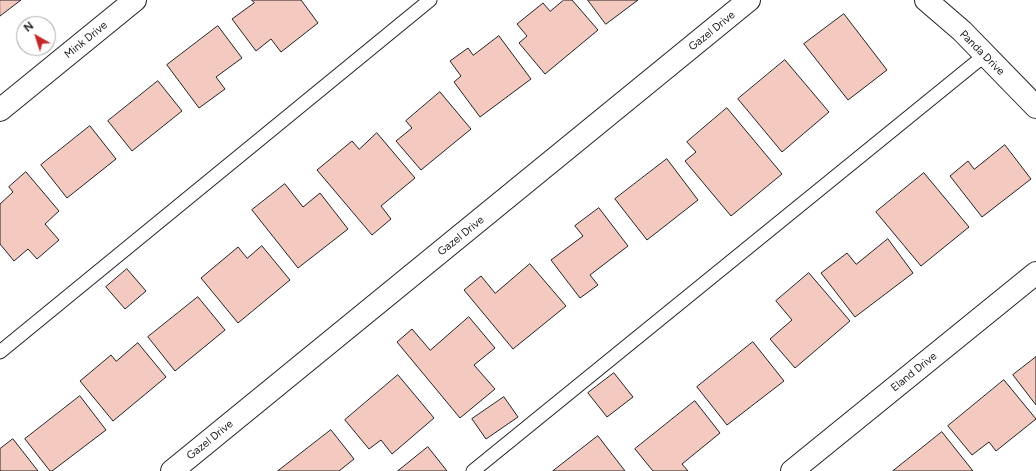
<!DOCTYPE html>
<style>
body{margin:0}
#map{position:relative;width:1036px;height:471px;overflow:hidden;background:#fff;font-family:Figtree,sans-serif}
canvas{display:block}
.north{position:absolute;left:16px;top:16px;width:40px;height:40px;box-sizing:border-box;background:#fff;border:1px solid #a7a7a7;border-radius:50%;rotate:321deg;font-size:11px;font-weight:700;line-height:16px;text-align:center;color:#222}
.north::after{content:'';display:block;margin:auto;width:14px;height:18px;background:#c62828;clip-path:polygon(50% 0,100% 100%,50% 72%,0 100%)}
</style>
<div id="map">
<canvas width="1036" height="471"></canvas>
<div class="north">N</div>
</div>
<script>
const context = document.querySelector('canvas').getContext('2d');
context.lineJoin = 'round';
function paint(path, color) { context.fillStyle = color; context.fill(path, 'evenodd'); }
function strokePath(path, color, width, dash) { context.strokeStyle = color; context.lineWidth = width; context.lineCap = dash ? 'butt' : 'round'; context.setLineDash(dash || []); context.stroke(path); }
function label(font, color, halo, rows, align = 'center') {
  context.font = font + ' Figtree,sans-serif'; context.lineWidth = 3; context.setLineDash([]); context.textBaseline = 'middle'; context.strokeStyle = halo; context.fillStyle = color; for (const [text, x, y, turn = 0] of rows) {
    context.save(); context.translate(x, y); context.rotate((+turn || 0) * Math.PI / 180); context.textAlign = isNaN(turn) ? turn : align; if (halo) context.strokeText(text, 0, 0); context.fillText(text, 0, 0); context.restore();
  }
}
const building = new Path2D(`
 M0,0H21L0,16Z
 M252,0H301L318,23L281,52L271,39L256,51L232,19L254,3Z
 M564,0H572L598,30L545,74L519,43L527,36L517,24L543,3L550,11Z
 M588,0H638L606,24Z
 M844,14L887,70L848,100L804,44Z
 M218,26L242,58L216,77L225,89L199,108L167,65Z
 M499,36L531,79L480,117L454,82L461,76L450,61L468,48L473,55Z
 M785,60L829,112L782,152L738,99Z
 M158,81L182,111L132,151L108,121Z
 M440,92L471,129L421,170L396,141L412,128L406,121Z
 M727,108L782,174L731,216L685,161L696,152L687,142Z
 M90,126L116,159L67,198L41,165Z
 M377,133L415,178L381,206L391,219L372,235L317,170L352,141L359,149Z
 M1005,145L1031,179L982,217L950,176L968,161L974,169Z
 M667,159L698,200L647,240L615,199Z
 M26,172L59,211L45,224L59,240L37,259L28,249L14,261L0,244V204L13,192L9,187Z
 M924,173L969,227L921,266L876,212Z
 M285,184L303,207L320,193L348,229L298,268L252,210Z
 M599,208L628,246L590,275L598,285L580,298L551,260L583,236L575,226Z
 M888,239L913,273L855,317L821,273L847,253L856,264Z
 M262,246L290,280L238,323L201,278L238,247L247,258Z
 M530,264L566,306L513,349L464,290L481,276L495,293Z
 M127,269L146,291L125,309L106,287Z
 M809,273L850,321L795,368L770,339L792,320L776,301Z
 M198,297L225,330L175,371L148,337Z
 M469,317L495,348L474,365L495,389L460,418L397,342L412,329L430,350Z
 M753,342L784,381L727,425L697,387Z
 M138,343L166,377L113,421L80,381L111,355L116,361Z
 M1036,357V405L1013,375Z
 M614,373L633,397L607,417L588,393Z
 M398,375L434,418L392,454L381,440L369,449L345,420Z
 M1004,380L1036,419L996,451L989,442L972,455L948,426Z
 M80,396L106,430L52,471H50L25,439Z
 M504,397L518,417L486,439L472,419Z
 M695,401L720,433L682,464L688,471H653L635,449Z
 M331,430L354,459L339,471H278Z
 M942,432L973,471H893Z
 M598,436L625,471H553Z
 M13,439L38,471H0V449Z
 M428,447L447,471H398Z`);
const lane = new Path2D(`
 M0,352L430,0
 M473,471L985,55`);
const street = new Path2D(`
 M926,0L962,31L1036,107
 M0,110L135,0
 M172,471L749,0`);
const secondary = new Path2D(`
 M792,471L1036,273`);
const streetNames = [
 ["Gazel Drive",712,31,-39],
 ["Mink Drive",86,40,-39],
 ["Panda Drive",982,53,45],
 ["Gazel Drive",461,236,-39],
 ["Eland Drive",914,372,-39],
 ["Gazel Drive",210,440,-39]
];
paint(building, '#f3c9c0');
strokePath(building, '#222', 1);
strokePath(lane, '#222', 15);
strokePath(street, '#222', 24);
strokePath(secondary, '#222', 24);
strokePath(lane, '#fff', 13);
strokePath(street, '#fff', 22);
strokePath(secondary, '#fff', 22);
label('11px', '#222', '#fff', streetNames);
</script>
